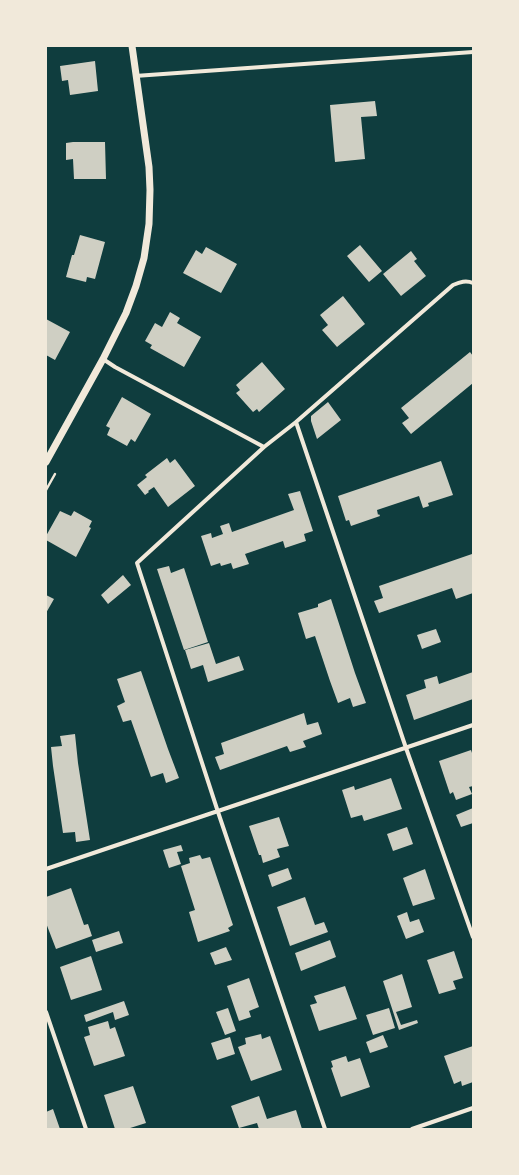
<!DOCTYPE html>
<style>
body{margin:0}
#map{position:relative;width:519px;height:1175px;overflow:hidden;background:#0f3d3e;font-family:Inter,sans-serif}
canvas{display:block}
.frame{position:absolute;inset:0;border:47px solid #f1e9da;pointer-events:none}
</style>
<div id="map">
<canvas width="519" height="1175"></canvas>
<div class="frame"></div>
</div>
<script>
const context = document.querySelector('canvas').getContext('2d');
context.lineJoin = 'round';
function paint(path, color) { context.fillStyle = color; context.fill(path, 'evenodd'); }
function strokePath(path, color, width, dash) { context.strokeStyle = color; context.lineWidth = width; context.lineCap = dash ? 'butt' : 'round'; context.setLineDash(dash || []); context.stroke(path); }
const building = new Path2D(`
 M95,61L98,91L70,95L68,80L62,81L60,66Z
 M375,101L377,116L361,117L365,159L335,162L330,105Z
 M73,142H105L106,179H74L73,159L66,160V143Z
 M80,235L105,242L95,279L87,277L86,282L66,277L72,255H74Z
 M360,245L382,271L369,282L347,256Z
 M206,247L237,264L221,293L183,273L196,250L202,254Z
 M411,251L417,259L414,261L426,276L401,296L383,274Z
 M343,296L365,324L337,347L322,330L328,325L320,315Z
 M170,312L180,318L177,323L201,337L184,367L150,348L152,345L145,341L155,323L162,327Z
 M46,319L70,332L55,360L46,355Z
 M470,352L473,356V383L411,434L402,423L409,418L401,408Z
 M262,362L285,389L259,412L257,409L253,412L236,393L240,390L236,385Z
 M122,397L151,414L135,442L131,439L127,446L107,435L110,428L106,426Z
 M328,402L341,420L317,439L311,421V416Z
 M167,458L170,463L175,459L195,486L168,507L154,487L148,491L149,492L145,495L137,485L147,477L145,475Z
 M441,461L453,495L428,503L429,506L423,508L419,496L377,510L378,515L379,514L380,516L351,526L349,520L346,521L338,496Z
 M300,491L313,531L304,534L306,541L285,548L283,541L245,554L249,564L233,569L231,563L221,566L220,563L211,566L201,536L211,533L212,538L223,534L220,526L229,523L232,532L294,510L288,494Z
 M60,511L71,516L74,511L92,521L89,527L91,528L76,557L46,540V536Z
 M472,554L473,557V593L456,599L452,588L379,613L374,601L383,598L379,586Z
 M169,566L171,573L184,568L208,642L184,650L157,569Z
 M123,575L131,585L108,604L101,595Z
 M46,595L54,599L46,613Z
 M331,599L355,673L366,703L353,707L350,698L338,703L330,681L315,636L306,639L298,613L318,607V604Z
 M436,629L441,642L422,649L417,635Z
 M209,643L216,664L239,656L244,670L208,682L203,665L191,669L185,650Z
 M141,671L168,749L179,778L166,783L163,773L151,777L131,720L123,722L117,706L125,702L117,679Z
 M473,672V699L414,720L406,695L426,688L424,680L437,676L439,684Z
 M304,713L307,725L318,722L322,734L303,741L306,747L290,752L287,746L220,770L215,757L224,754L221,743Z
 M75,734L78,763L90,840L76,842L75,832L63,833L53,766L51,747L62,746L60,736Z
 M471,750L473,756V786L469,787L472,794L456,800L453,792L450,794L439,761Z
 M391,778L402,809L364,821L362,815L351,818L342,790L354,786L355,790Z
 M473,808V823L461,827L456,815Z
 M279,817L289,846L277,849L280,857L263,863L261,855H259L249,826Z
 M407,827L413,844L393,851L387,834Z
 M181,845L183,851L177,852L181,864L169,868L163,850Z
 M200,855L202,859L210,857L233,925L228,928L230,931L198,942L189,912L195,910L181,866L190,863L189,858Z
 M288,868L292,879L272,887L268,875Z
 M425,869L435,899L413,906L403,878Z
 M71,888L84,925L88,924L92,936L56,949L46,923V897Z
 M305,897L315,925L324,922L328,932L290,946L277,907Z
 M407,912L410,922L419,919L424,932L406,939L397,916Z
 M119,931L123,943L96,952L92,940Z
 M330,940L336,957L301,971L295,953Z
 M226,947L232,960L215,965L210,953Z
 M454,951L463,978L453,981L456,989L439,994L427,960Z
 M91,956L102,990L71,1000L60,967Z
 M402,974L412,1007L396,1012L401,1025L417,1020L418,1023L399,1030L383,981Z
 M249,978L259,1007L249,1011L251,1017L239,1021L227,986Z
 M345,986L357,1019L319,1031L310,1005L317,1003L314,996Z
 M124,1001L129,1015L115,1020L113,1012L86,1022L84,1015Z
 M228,1008L236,1031L225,1035L216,1012Z
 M389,1008L395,1028L373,1035L366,1015Z
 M108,1021L110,1029L115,1027L125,1056L94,1066L84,1037L90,1035L88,1027Z
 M261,1034L262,1039L270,1036L282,1070L251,1081L238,1047L246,1044L245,1038Z
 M383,1035L388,1047L370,1053L366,1042Z
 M230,1037L235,1054L217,1060L211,1043Z
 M473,1046V1082L462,1086L461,1081L454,1084L444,1056Z
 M346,1056L348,1062L360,1058L370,1087L341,1097L331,1068L333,1067L331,1061Z
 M133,1086L146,1123L127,1129H115L104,1095Z
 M259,1096L267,1119L296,1110L302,1129H259L257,1123L239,1128L231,1106Z
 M53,1109L60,1129H46V1112Z`);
const path = new Path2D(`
 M46,490L55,474`);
const minor = new Path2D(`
 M135,76L473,52
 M103,359L115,367L264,447
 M296,422L406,748L473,937
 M46,869L473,725
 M46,1012L86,1129
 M325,1129L218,812L137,563L264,447L296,422L453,285C460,282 466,280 473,283
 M412,1129L473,1108`);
const tertiary = new Path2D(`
 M46,462L103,359L126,313L136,286L144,258L149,224L150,190L149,167L132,46`);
paint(building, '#cfcfc3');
strokePath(path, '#f1e9da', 2.5);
strokePath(minor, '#f1e9da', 4);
strokePath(tertiary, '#f1e9da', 7);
</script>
